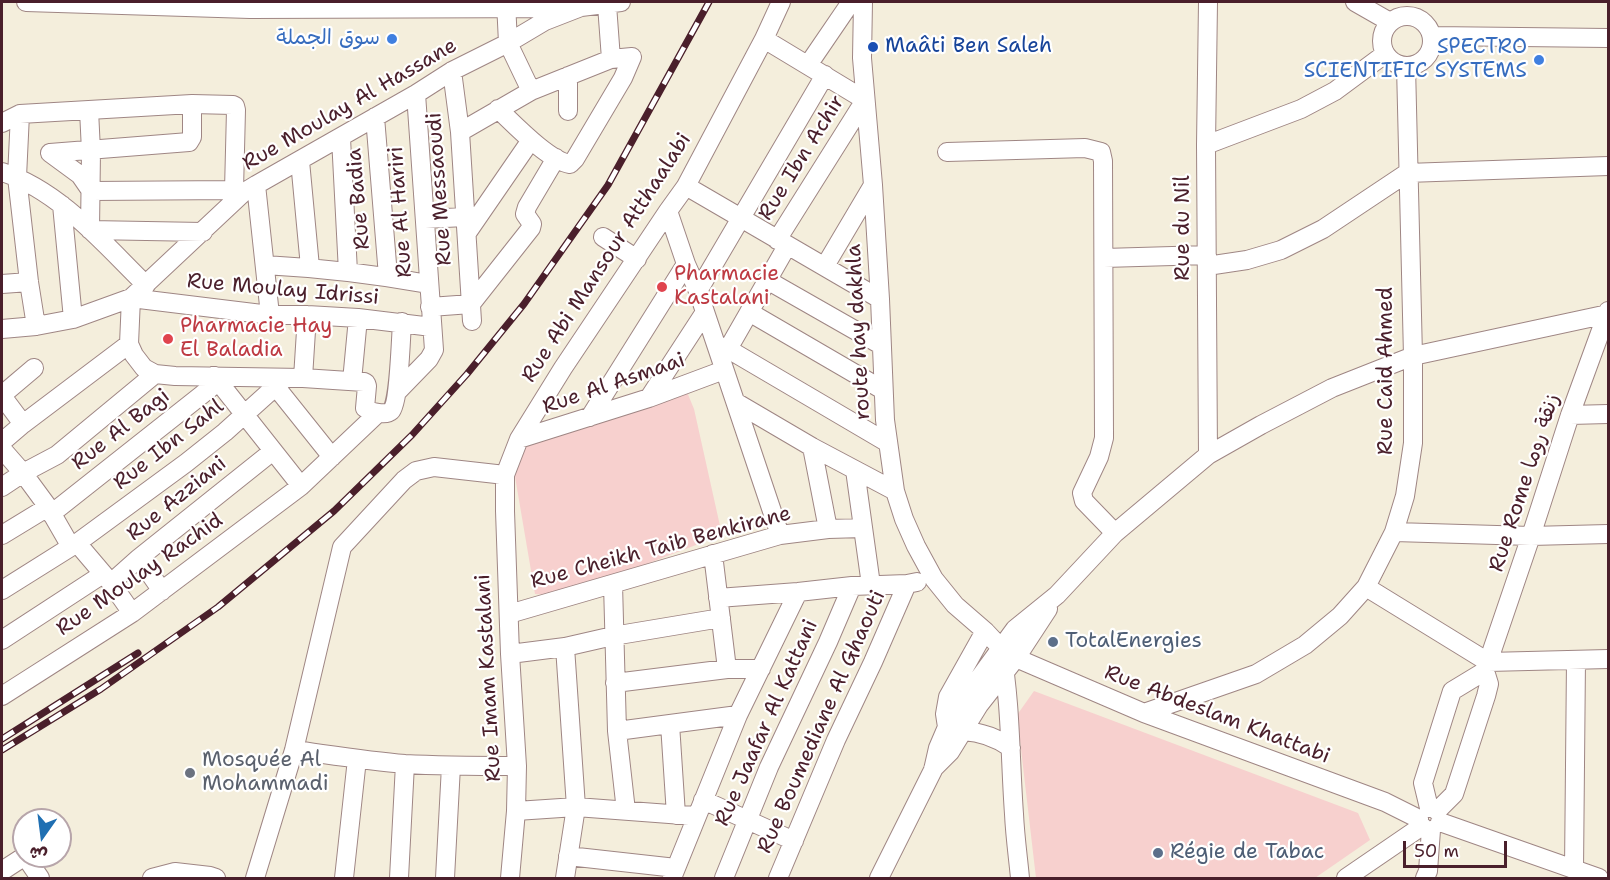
<!DOCTYPE html>
<meta charset="utf-8">
<style>
body{margin:0}
#map{position:relative;width:1610px;height:880px;overflow:hidden;background:#f4eedc;font-family:"Shantell Sans","Playpen Sans Arabic",sans-serif}
canvas{display:block}
.frame{position:absolute;inset:0;border:3px solid #4a1f2b;pointer-events:none}
.north{position:absolute;left:12px;top:808px;width:60px;height:60px;box-sizing:border-box;background:#fff;border:2px solid #b7a5aa;border-radius:50%;rotate:194deg;font-size:16px;font-weight:700;line-height:24px;text-align:center;color:#4a1f2b}
.north::after{content:'';display:block;margin:auto;width:21px;height:27px;background:#1f6fb2;clip-path:polygon(50% 0,100% 100%,50% 72%,0 100%)}
.scale{position:absolute;left:1403px;top:841px;width:104px;height:27px;box-sizing:border-box;border:3px solid #4a1f2b;border-top:0;padding-left:8px;font-size:18px;line-height:21px;white-space:nowrap;color:#4a1f2b;-webkit-text-stroke:4px #fff;paint-order:stroke}
</style>
<div id="map">
<canvas width="1610" height="880"></canvas>
<div class="frame"></div>
<div class="north">ش</div>
<div class="scale">50 m</div>
</div>
<script>
const context = document.querySelector('canvas').getContext('2d');
context.lineJoin = 'round';
function paint(path, color) { context.fillStyle = color; context.fill(path, 'evenodd'); }
function strokePath(path, color, width, dash) { context.strokeStyle = color; context.lineWidth = width; context.lineCap = dash ? 'butt' : 'round'; context.setLineDash(dash || []); context.stroke(path); }
function label(font, color, halo, rows, align = 'center') {
  context.font = font + ' "Shantell Sans","Playpen Sans Arabic",sans-serif'; context.lineWidth = 4.5; context.setLineDash([]); context.textBaseline = 'middle'; context.strokeStyle = halo; context.fillStyle = color; for (const [text, x, y, turn = 0] of rows) {
    context.save(); context.translate(x, y); context.rotate((+turn || 0) * Math.PI / 180); context.textAlign = isNaN(turn) ? turn : align; if (halo) context.strokeText(text, 0, 0); context.fillText(text, 0, 0); context.restore();
  }
}
const built = new Path2D(`
 M687,392L694,409L722,535L563,596L535,594L513,465L531,440Z
 M1034,691L1358,813L1370,840L1315,878H1036L1017,715Z`);
const minor = new Path2D(`
 M26,2L250,9L570,8
 M506,2L508,43L531,91
 M863,2L862,58L873,185L880,299L885,420L895,491L904,519L916,546L934,579L955,605L985,631L1001,648L1016,658L1144,713L1385,802L1419,819
 M1208,2L1206,145L1208,455
 M1355,2L1390,22
 M607,5L611,59
 M1382 41a25 25 0 1 1 50 0a25 25 0 1 1-50 0Z
 M1432,36L1608,38
 M764,39L865,100
 M808,65L851,2
 M452,71L460,132L472,321
 M568,76V111
 M89,110L91,151L90,230L203,232
 M20,114L17,177L29,282L36,326
 M375,117L388,276
 M2,123L20,114L192,104L233,105L235,106L236,110L234,190
 M460,132L531,91L611,59L632,57L623,78L575,159L570,164C549,161 514,124 498,109
 M341,138L348,272
 M1206,145L1301,109L1335,91L1385,54
 M947,152L1085,148L1101,152L1103,161L1104,438L1099,457L1082,493L1084,501L1115,533
 M50,153L80,175L91,191L234,190L243,193
 M50,153L189,142L192,137V104
 M300,161L310,267
 M2,172C60,191 103,243 146,285
 M256,185L270,315
 M686,186L880,299
 M62,205L73,319
 M668,211L686,264L698,291L780,535
 M425,219L465,217
 M467,233L531,140
 M603,237L637,259
 M777,240L865,100
 M1104,258L1207,255
 M265,265C320,268 374,274 428,284
 M825,266L873,185
 M1207,266L1247,260L1281,250L1323,229L1407,173L1608,166
 M767,280L881,345
 M2,284L29,282
 M698,291L825,75
 M131,298L129,344L134,355L144,368L155,374L175,376L303,378L364,382L366,383L367,386L365,408C370,412 386,416 391,411C399,404 401,336 402,322
 M131,298L270,315H307L358,318L432,327
 M430,307L471,304L531,228L532,224L525,214L527,207L556,158
 M749,312L883,390
 M2,329L36,326L73,319L131,298L243,193L256,185L416,94L452,71L508,43L545,21L581,7L621,2
 M717,345L728,349L888,443
 M728,349L787,246
 M214,376L301,486
 M303,378L307,315
 M352,381L358,318
 M276,387L332,457
 M397,392L429,359L434,350L416,94
 M2,395L34,368
 M2,396L23,424
 M649,398L705,312
 M737,403L812,447L895,491
 M1570,415L1608,414
 M590,417L686,264
 M519,439L649,398L724,370
 M2,442L23,424L129,344
 M812,447L828,529
 M2,449L23,473L48,507L71,547
 M855,470L871,585
 M2,487L23,473L57,455L155,374
 M51,514L218,382
 M1394,532L1531,536L1608,534
 M2,535L48,507
 M77,543L111,583L132,613
 M713,554L727,669
 M139,558L162,591
 M111,583L139,558L273,451
 M613,584L617,731L626,811
 M1366,587L1488,662L1608,659
 M2,590L77,543L186,463L225,432L285,378
 M718,598L798,592L852,586L907,584L917,582
 M509,614L780,535L828,529L863,528
 M2,640L103,574
 M1001,648C1011,703 1010,759 1014,814C1015,836 1018,857 1020,878
 M510,654L565,647L613,636L721,618
 M615,683L727,669H761
 M2,696L132,613L301,486L378,413
 M1144,713L1256,674L1305,645L1340,616L1366,587L1394,532L1405,496L1413,443V356L1406,66
 M670,724L676,815
 M947,727L945,714L948,697L985,631
 M617,731L738,715
 M963,731C981,732 996,737 1011,748
 M294,750C331,755 368,761 405,764C442,766 480,766 517,766
 M933,769L950,752L979,705L1016,658L1048,609
 M703,800L794,841
 M1429,808L1423,783L1452,691L1485,671
 M516,811L576,807L696,816
 M1437,811L1454,794L1486,696L1489,684L1485,671L1531,536L1570,415L1608,311
 M1440,822L1599,878
 M568,856L676,868
 M1574,870L1576,660
 M2,871L25,856L40,878
 M152,878L175,872L210,876L216,878
 M255,878L294,750L342,547L404,480L416,471L434,467L505,475
 M344,878L357,759
 M399,878L405,764
 M445,878L451,766
 M510,878L516,811L517,766L510,654L505,511V475L519,439L563,368L668,211L686,186L764,39L781,2
 M565,878L576,807L565,647
 M672,878L738,715L798,592
 M724,878L769,767L828,642L852,586
 M778,878L836,740L873,662L907,584
 M879,878L933,770L938,748L947,727L966,696L1015,629L1057,595L1115,533L1208,455L1261,425L1332,388L1413,356L1608,314
 M1346,878L1422,826
 M1425,878L1428,871L1431,830`);
const rail = new Path2D(`
 M2,739L138,653
 M2,750L101,689L218,607L334,511L412,435L467,374L524,304L608,185L709,2`);
const markers = [
 [392,39,6,"#3f7fe0"],
 [873,47,6,"#1a4fb4"],
 [1539,60,6,"#3f7fe0"],
 [662,287,6,"#e0444e"],
 [168,339,6,"#e0444e"],
 [1053,642,6,"#5c6f8a"],
 [190,773,6,"#6b7280"],
 [1158,853,6,"#5c6f8a"]
];
const shopNames = [
 ["سوق الجملة",380,39],
 ["SPECTRO",1527,48],
 ["SCIENTIFIC SYSTEMS",1527,72]
];
const transitNames = [
 ["Maâti Ben Saleh",885,47]
];
const streetNames = [
 ["Rue Moulay Al Hassane",350,105,-30],
 ["Rue Ibn Achir",802,158,-58],
 ["Rue Messaoudi",440,189,-94],
 ["Rue Badia",359,199,-95],
 ["Rue Al Hariri",401,212,-94],
 ["Rue du Nil",1184,228,-90],
 ["Rue Abi Mansour Atthaalabi",607,258,-57],
 ["Rue Moulay Idrissi",283,290,5],
 ["route hay dakhla",859,332,-93],
 ["Rue Caid Ahmed",1387,371,-90],
 ["Rue Al Asmaai",614,384,-19],
 ["Rue Al Bagi",121,430,-38],
 ["Rue Ibn Sahl",169,445,-38],
 ["Rue Rome زنقة روما",1525,483,-72],
 ["Rue Azziani",177,499,-39],
 ["Rue Cheikh Taib Benkirane",661,548,-15],
 ["Rue Moulay Rachid",140,575,-35],
 ["Rue Imam Kastalani",489,678,-93],
 ["Rue Abdeslam Khattabi",1217,715,21],
 ["Rue Boumediane Al Ghaouti",822,722,-66],
 ["Rue Jaafar Al Kattani",767,723,-66]
];
const healthNames = [
 ["Pharmacie",674,275],
 ["Kastalani",674,299],
 ["Pharmacie Hay",180,327],
 ["El Baladia",180,351]
];
const serviceNames = [
 ["TotalEnergies",1065,642],
 ["Régie de Tabac",1170,853]
];
const worshipNames = [
 ["Mosquée Al",202,761],
 ["Mohammadi",202,785]
];
paint(built, '#f7d0ce');
strokePath(minor, '#9f8684', 20);
strokePath(minor, '#fff', 18);
strokePath(rail, '#4a1f2b', 7);
strokePath(rail, '#fff', 4.5, [14]);
for (const [x, y, r, color] of markers) { const dot = new Path2D(); dot.arc(x, y, r, 0, 2 * Math.PI); context.fillStyle = color; context.fill(dot); strokePath(dot, '#fff', 2); }
label('21px', '#366cbe', '#fff', shopNames, 'right');
label('21px', '#164399', '#fff', transitNames, 'left');
label('21px', '#4a1f2b', '#fff', streetNames);
label('21px', '#be3a42', '#fff', healthNames, 'left');
label('21px', '#4e5e75', '#fff', serviceNames, 'left');
label('21px', '#5b616d', '#fff', worshipNames, 'left');
</script>
